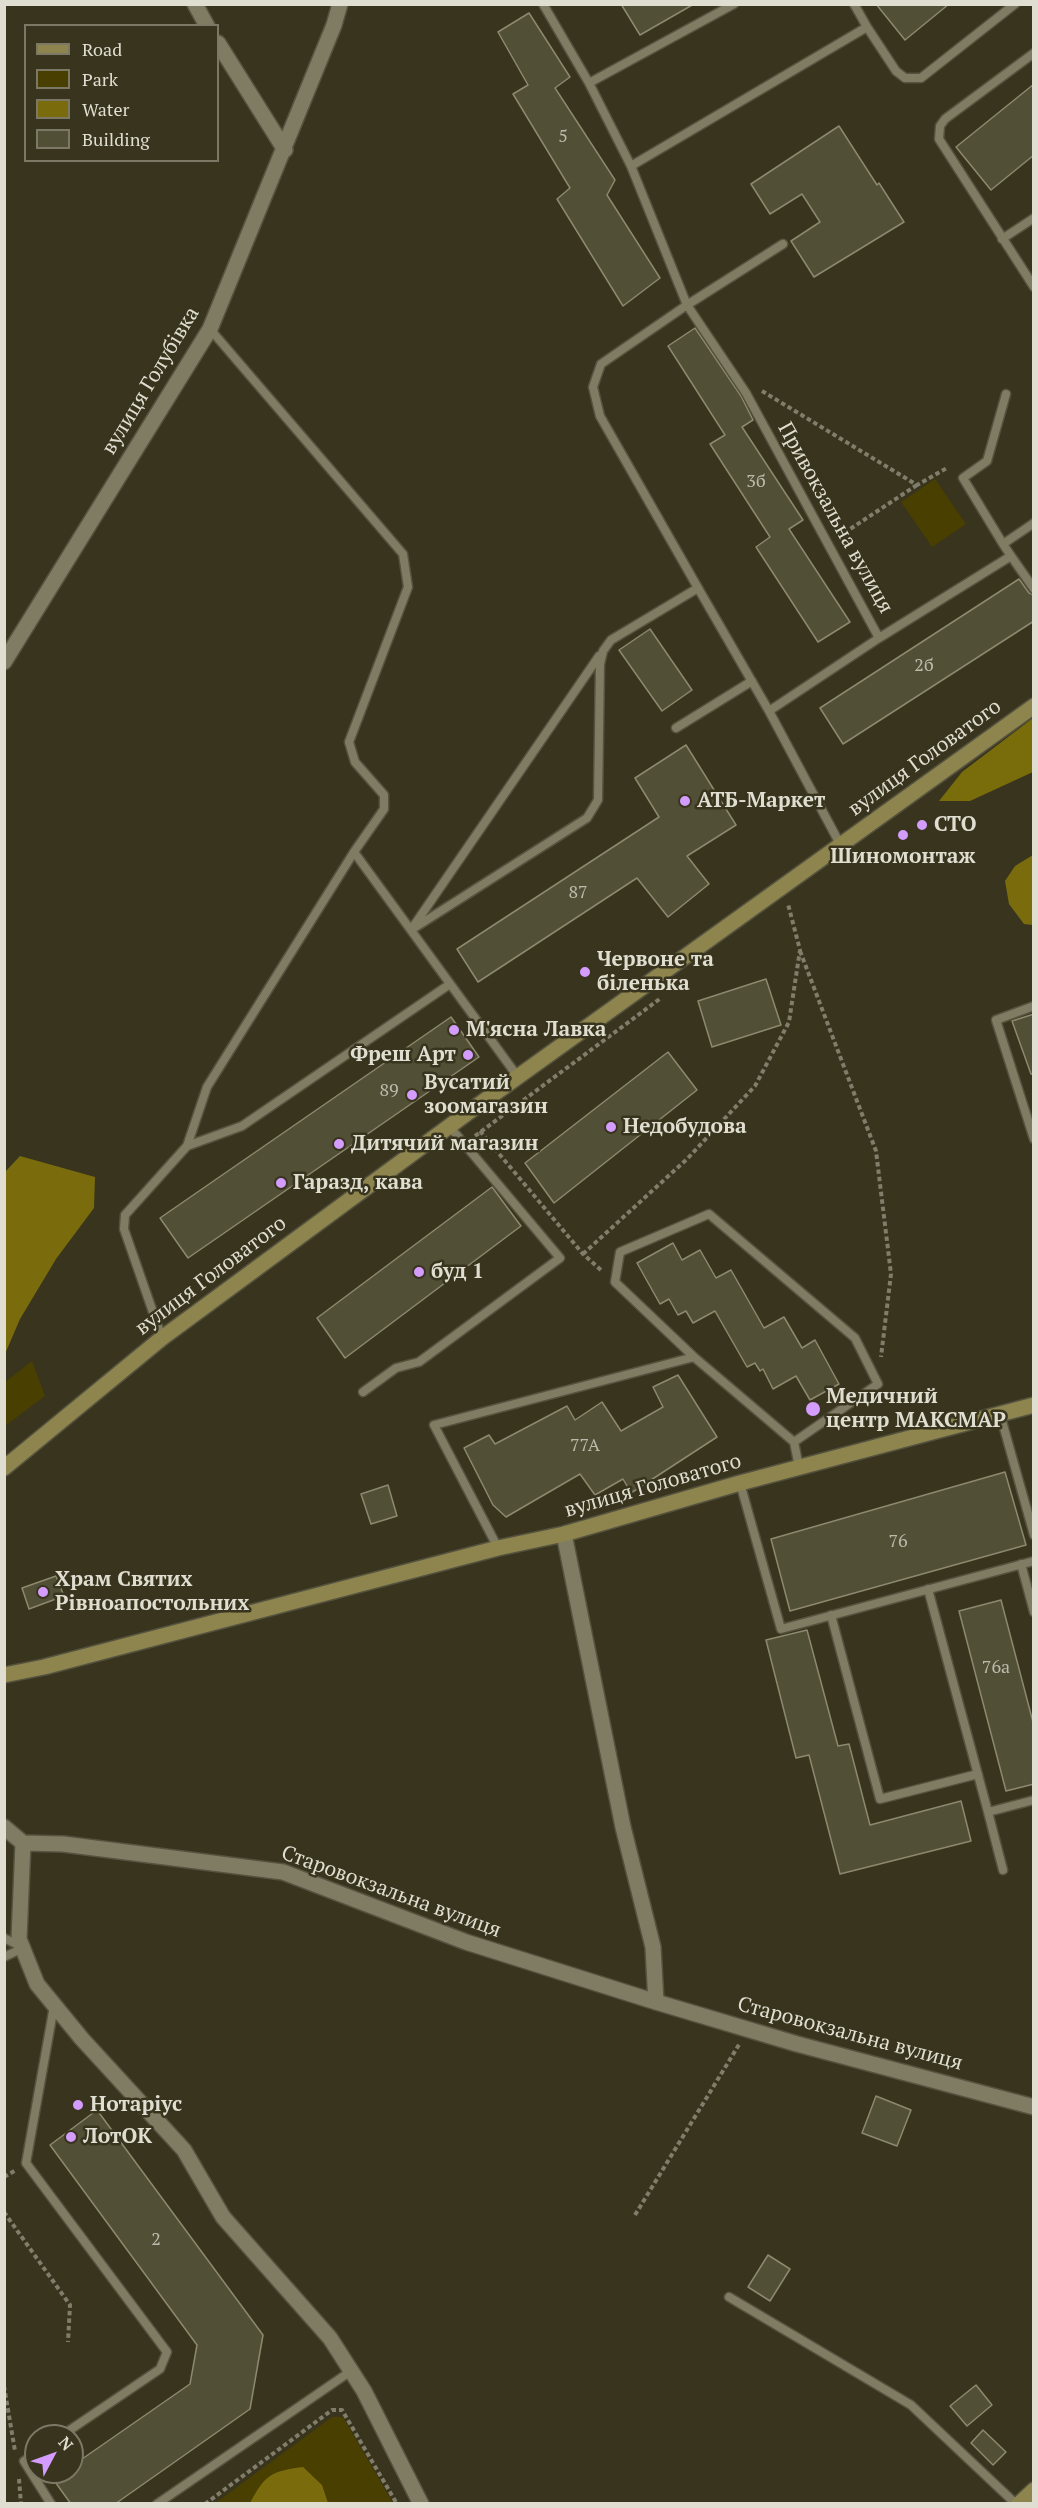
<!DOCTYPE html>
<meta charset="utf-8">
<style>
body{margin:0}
#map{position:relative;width:1038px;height:2508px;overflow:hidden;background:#38341e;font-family:"PT Serif",serif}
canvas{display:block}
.frame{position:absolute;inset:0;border:6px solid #dfded0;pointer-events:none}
.legend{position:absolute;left:24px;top:24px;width:195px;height:138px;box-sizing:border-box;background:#38341e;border:2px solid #7b7865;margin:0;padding:8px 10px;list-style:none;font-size:18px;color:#dfded0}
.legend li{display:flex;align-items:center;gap:12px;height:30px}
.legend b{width:30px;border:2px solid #7b7865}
.north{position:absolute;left:24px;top:2424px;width:60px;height:60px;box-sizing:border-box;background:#38341e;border:2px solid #7b7865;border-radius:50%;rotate:49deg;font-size:16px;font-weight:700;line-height:24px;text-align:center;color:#dfded0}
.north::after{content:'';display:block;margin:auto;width:21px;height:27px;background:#d49cfc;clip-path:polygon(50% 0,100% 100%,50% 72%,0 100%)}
</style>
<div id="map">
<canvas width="1038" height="2508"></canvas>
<div class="frame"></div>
<ul class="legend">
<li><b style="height:8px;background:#8d854d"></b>Road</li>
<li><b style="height:16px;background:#483f00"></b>Park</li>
<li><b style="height:16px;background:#7a6c0d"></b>Water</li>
<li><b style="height:16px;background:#524f37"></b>Building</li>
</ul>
<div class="north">N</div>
</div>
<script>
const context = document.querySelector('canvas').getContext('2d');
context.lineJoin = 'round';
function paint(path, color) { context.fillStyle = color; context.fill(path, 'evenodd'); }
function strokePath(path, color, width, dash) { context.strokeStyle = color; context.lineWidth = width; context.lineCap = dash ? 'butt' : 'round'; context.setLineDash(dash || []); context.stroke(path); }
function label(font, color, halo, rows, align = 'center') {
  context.font = font + ' "PT Serif",serif'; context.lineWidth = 5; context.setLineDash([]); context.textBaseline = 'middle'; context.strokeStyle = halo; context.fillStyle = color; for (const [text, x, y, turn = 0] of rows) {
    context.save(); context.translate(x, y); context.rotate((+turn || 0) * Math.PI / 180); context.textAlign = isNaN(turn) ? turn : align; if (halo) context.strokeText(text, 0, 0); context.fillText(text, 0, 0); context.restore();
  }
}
const green = new Path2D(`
 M935,479L966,524L932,547L901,502Z
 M32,1361L45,1396L5,1426V1382Z
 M332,2417H343L393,2503L214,2504Z`);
const forest = new Path2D(`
 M1033,718V772L970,801H939L962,772Z`);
const water = new Path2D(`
 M1033,855V925L1024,924L1009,904L1005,881L1015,866Z
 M20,1156L95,1177L94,1208L56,1259L20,1319L5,1354V1172Z
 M303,2467L322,2485L328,2503H250C265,2475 271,2471 303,2467Z`);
const building = new Path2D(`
 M621,4H694L640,35Z
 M876,4H949L905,40Z
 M529,13L570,77L555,88L615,180L607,195L660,278L623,306L557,199L570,188L513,94L528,85L498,32Z
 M1034,84V155L991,190L956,147Z
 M839,126L877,185L879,183L904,222L814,277L791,241L820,222L802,194L770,214L751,184Z
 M695,328L741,396L753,420L742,427L803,520L789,529L850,622L818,642L756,547L770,537L710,444L725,435L668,346Z
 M1019,579L1029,593L1034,595V621L843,744L820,708Z
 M650,629L692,690L662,711L619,650Z
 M686,745L736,825L687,856L709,884L668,917L637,878L478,982L457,949L659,817L635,778Z
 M766,979L781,1025L712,1047L698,1001Z
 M1034,1014V1074H1031L1012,1021Z
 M451,1017L479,1057L188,1258L160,1218Z
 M668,1052L697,1090L554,1203L525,1163Z
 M492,1187L521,1226L345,1358L317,1318Z
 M673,1243L682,1260L700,1250L716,1278L731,1270L764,1328L784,1317L802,1348L815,1340L839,1384L810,1400L796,1376L773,1389L763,1369L760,1371L755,1363L747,1367L715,1311L693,1323L686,1311L678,1315L669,1299L660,1304L637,1263Z
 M678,1375L717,1437L631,1493L623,1479L595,1495L580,1474L506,1517L493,1505L464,1448L489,1435L495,1444L567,1406L575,1420L602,1402L621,1431L663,1407L653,1387Z
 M1005,1472L1026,1545L790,1611L771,1539Z
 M388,1485L397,1516L371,1524L361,1494Z
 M56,1576L64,1596L29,1609L22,1588Z
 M1001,1600L1034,1726V1784L1006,1791L959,1611Z
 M807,1630L838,1746L849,1744L870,1825L961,1801L971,1841L840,1874L809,1755L796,1758L766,1640Z
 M876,2096L911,2110L897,2146L862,2133Z
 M97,2110L263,2335L250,2409L115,2504H71L53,2479L64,2472H72V2466L190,2384L197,2345L50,2145Z
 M768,2255L790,2269L770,2301L748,2287Z
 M976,2385L992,2405L967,2426L950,2406Z
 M983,2430L1006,2452L993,2465L971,2443Z`);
const path = new Path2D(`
 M762,391L917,485L947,468
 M838,537L917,485
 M800,951L876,1151L891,1274L881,1357
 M480,1131L583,1254L603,1272
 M475,1136L661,998
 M583,1254L687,1159L755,1086L789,1022L800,950L788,904
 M4,2177L16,2170
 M4,2212L70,2305L68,2342
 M635,2215L740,2043
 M4,2386L15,2451
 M19,2479L21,2504
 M205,2504L332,2410H342L397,2504`);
const lane = new Path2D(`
 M543,4L589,83L631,166L687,305L783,244
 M867,27L896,71L905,78H921L1015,4
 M1034,53L945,119L940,126L939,139L1034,287
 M589,83L734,4
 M631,166L867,27L854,4
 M1002,239L1034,218
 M1003,544L963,478L987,461L1006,394
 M1011,556L1003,544L1034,523
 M698,588L600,416L593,387L601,364L687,305L746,393L879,638L769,711
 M879,638L1011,556L1034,589
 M676,728L752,681
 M354,852L518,1077
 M413,927L599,656
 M411,930L587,818L598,800L600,664L603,651L611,640L698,588L769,711L840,844
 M1034,1006L996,1020L1034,1139
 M187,1146L207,1087L354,852L384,809V795L355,762L349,742L408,587L403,554L210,329
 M162,1338L124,1229L125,1215L187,1146L242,1126L450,984
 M694,1357L615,1282L620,1252L709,1214L855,1338L878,1384L794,1442
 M363,1392L396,1368L419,1362L560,1258L450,1127
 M1000,1414L1034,1535
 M740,1483L781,1629L1034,1561
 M498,1548L434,1425L694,1357L794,1442L799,1467
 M1021,1564L1034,1612
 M928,1589L988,1812L1034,1800
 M831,1615L880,1799L978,1774
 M988,1812L1003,1870
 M4,1938L20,1946
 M4,1957L23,1948
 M54,2006L26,2163L167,2352L160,2369L61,2436
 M729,2297L911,2405L1016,2504
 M36,2453L24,2461L51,2504
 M157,2504L351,2371`);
const street = new Path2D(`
 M195,4L207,26
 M218,43L285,150
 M4,662L210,329L334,25L340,4
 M564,1534L623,1827L653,1947L656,2002
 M4,1827L23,1843L63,1844L283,1872L466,1942L656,2002L797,2044L1034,2107
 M23,1843L19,1939L37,1984L82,2039L184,2150L223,2217L330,2338L364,2391L421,2504`);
const secondary = new Path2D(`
 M4,1468L162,1338L466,1114L1034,706
 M4,1675L44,1667L498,1548L564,1534L740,1483L1034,1405
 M1019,2504L1034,2490`);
const markers = [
 [685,801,6,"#d49cfc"],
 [922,825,6,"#d49cfc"],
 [903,835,6,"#d49cfc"],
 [585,972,6,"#d49cfc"],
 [454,1030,6,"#d49cfc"],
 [468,1055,6,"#d49cfc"],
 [412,1095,6,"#d49cfc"],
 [611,1127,6,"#d49cfc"],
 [339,1144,6,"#d49cfc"],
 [281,1183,6,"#d49cfc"],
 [419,1272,6,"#d49cfc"],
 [813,1409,8,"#d49cfc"],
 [43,1592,6,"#d49cfc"],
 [78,2105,6,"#d49cfc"],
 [71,2137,6,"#d49cfc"]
];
const numberNames = [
 ["5",563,137],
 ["3б",756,482],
 ["2б",924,666],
 ["87",578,893],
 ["89",389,1091],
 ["77А",585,1446],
 ["76",898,1542],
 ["76а",996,1668],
 ["2",156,2240]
];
const streetNames = [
 ["вулиця Голубівка",151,381,-59],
 ["Привокзальна вулиця",835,518,61],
 ["вулиця Головатого",925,758,-36],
 ["вулиця Головатого",211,1276,-37],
 ["вулиця Головатого",653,1486,-16],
 ["Старовокзальна вулиця",391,1892,20],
 ["Старовокзальна вулиця",850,2034,15]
];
const poiNames = [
 ["АТБ-Маркет",697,801],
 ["СТО",934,825],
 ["Шиномонтаж",903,857,"center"],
 ["Червоне та",597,960],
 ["біленька",597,984],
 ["М'ясна Лавка",466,1030],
 ["Фреш Арт",456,1055,"right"],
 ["Вусатий",424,1083],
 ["зоомагазин",424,1107],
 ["Недобудова",623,1127],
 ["Дитячий магазин",351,1144],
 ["Гаразд, кава",293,1183],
 ["буд 1",431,1272],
 ["Медичний",826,1397],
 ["центр МАКСМАР",826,1421],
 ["Храм Святих",55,1580],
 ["Рівноапостольних",55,1604],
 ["Нотаріус",90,2105],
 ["ЛотОК",83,2137]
];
paint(green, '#483f00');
paint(forest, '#796c0b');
paint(water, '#7a6c0d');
paint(building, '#524f37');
strokePath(building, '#8d896f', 1.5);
strokePath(lane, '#55523f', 11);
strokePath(street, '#55523f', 18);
strokePath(secondary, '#55523f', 18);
strokePath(path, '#807d6b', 4, [4.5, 3]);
strokePath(lane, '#807c63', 8);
strokePath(street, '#807c63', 15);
strokePath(secondary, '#8d854d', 15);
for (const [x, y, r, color] of markers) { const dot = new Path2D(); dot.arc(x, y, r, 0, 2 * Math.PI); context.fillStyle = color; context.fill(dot); strokePath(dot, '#38341e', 2); }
label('18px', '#bcbaaa', null, numberNames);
label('21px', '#dfded0', '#38341e', streetNames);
label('bold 21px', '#dfded0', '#38341e', poiNames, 'left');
</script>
